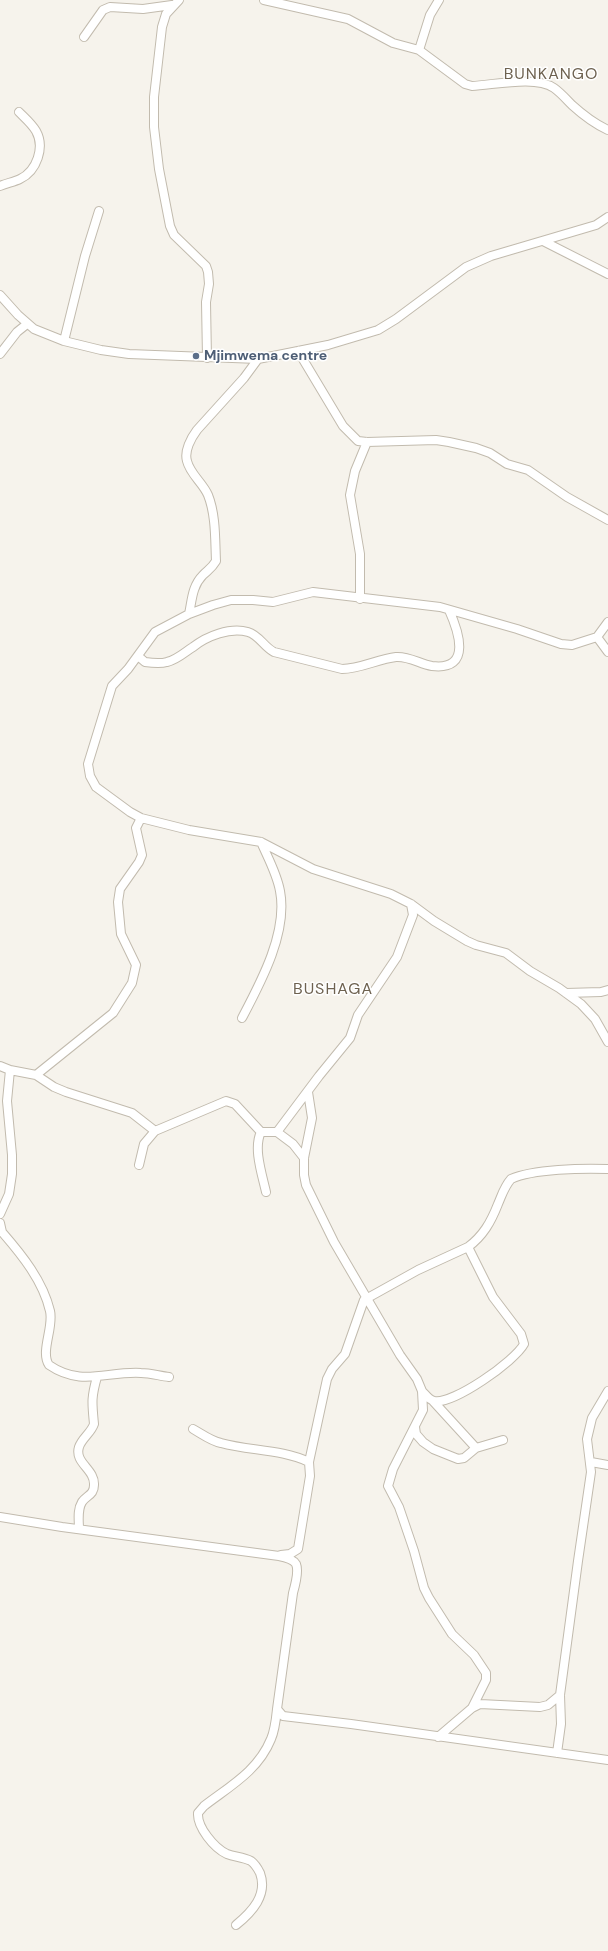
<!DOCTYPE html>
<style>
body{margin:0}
canvas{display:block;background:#f6f3ec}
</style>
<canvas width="608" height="1951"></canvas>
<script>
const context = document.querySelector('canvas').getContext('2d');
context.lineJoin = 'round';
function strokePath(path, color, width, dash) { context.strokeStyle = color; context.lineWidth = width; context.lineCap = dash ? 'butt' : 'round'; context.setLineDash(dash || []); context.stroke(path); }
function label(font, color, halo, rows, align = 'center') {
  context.font = font + ' "DM Sans",sans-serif'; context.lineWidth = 3; context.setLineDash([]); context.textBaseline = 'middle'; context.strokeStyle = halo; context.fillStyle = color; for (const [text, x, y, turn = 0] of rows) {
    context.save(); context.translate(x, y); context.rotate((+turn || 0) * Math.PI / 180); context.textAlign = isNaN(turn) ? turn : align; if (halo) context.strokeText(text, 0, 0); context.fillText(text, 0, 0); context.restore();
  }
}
const minor = new Path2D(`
 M179,0L166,14L162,27L154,97V127L159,169L170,226L174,235L206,266L208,272L209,284L206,302L207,358
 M264,0L348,19L393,43L419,50L465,84L472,86C494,85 536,75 554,88C561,93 566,99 572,105C583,115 595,124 608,130
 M84,37L103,10L110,7L143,9L172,5
 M419,50L430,15L439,0
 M0,186C7,183 14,182 20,179C37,171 45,147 36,131C32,124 25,118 19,112
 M543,241L608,274
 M0,295L18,315L34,329L64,341L101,350L129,354L258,359L328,345L378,330L396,319L466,267L491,256L596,225L608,217
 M64,341L85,256L99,211
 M298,351L343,426L358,441L367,442L436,440L449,442L476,448L490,453L507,464L528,470L567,497L608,520
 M0,354L17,332L27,324
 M258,359L244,378L197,430C191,438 184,451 187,461C190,474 203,483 208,495C216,515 215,540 216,561C212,568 208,570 203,575C192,586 192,600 189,614L155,632L128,669L112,686L88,764L90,776L96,787L130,812L141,818L189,830L261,842L313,869L391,894L411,904L434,921L467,941L476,945L506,953L530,971L559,988L581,1004L595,1019L608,1042
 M360,599V554L350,495L355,471L367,442
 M189,614L213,605L231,600H253L273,602L313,592L440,607L517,629L561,644L572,645L597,637L608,622
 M597,637L608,652
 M138,656L145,662C152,663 160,664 167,662C177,660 185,652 193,647C207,636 230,627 248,632C259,635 264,647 274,652L342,669C360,669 378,659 396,657C409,656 420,664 432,666C473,671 458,630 449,610
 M566,993L601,992L608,990
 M242,1018C261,982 288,932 280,891C277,874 268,858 261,842
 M0,1066L10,1070L36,1075L54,1087L66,1092L132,1113L155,1131
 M36,1075L113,1013L132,983L136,965L121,934L118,902L120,889L139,862L142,855L136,828L141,818
 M308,1092L312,1118L304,1158V1175L306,1185L334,1242L400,1355L417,1379L422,1391L423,1410L393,1469L388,1486L399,1507L414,1551L424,1588L429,1598L452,1634L474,1655L486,1673V1680L472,1708
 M261,1132C253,1148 262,1174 266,1192
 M277,1132L319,1076L350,1038L358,1015L397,957L413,915L411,904
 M139,1165L144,1144L155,1131L226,1101L235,1104L261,1132H277L293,1144L304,1158
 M0,1214L9,1194L12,1174V1155L7,1101L10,1070
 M0,1223L2,1232C22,1255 43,1281 50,1311C54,1327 40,1352 49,1365C81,1387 106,1371 141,1373C150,1373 160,1376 169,1377
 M422,1391C426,1395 429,1400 434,1401C453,1405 515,1361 524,1344L521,1334L493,1297L468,1247
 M433,1401L476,1448
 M415,1427L416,1434L423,1442L433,1449L458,1459L464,1458L476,1448L503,1440
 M193,1429C202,1434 211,1441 221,1443C250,1451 281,1449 309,1462L310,1476L298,1549L290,1554L281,1555
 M309,1462L327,1379L332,1369L345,1354L364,1300L418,1270L468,1247C483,1236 491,1222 498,1204C502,1195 504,1187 511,1179C533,1169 583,1168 608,1169
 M591,1462L608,1465
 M0,1517L62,1527L279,1556C284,1557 293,1559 296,1564C299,1571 295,1586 293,1593L277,1709L283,1716L351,1724L608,1760
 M79,1529C79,1521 77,1510 82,1502C87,1495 94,1495 94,1485C95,1469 74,1463 79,1447C82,1438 91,1433 94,1424C92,1403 91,1398 97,1377
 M438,1737L472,1708L480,1704L540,1707L548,1705L560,1695
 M557,1753L561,1724L560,1695L578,1561L591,1472L587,1439L592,1418L608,1391
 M236,1925C252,1912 268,1895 260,1873C258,1869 255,1864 251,1861C243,1857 235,1857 227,1854C214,1848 197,1827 198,1813L204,1806C230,1786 258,1771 271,1739C275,1730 276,1719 277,1709`);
const markers = [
 [196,356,4,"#5c6f8a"]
];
const serviceNames = [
 ["Mjimwema centre",204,356]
];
const quarterNames = [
 ["BUNKANGO",551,75],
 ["BUSHAGA",333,990]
];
strokePath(minor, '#c2bbae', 10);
strokePath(minor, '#fff', 8);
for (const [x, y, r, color] of markers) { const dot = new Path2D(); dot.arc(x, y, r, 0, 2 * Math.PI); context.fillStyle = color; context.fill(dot); strokePath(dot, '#fff', 1.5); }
label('bold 14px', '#4e5e75', '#fff', serviceNames, 'left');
context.letterSpacing = '1px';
label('16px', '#6e6250', '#fff', quarterNames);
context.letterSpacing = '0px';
</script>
